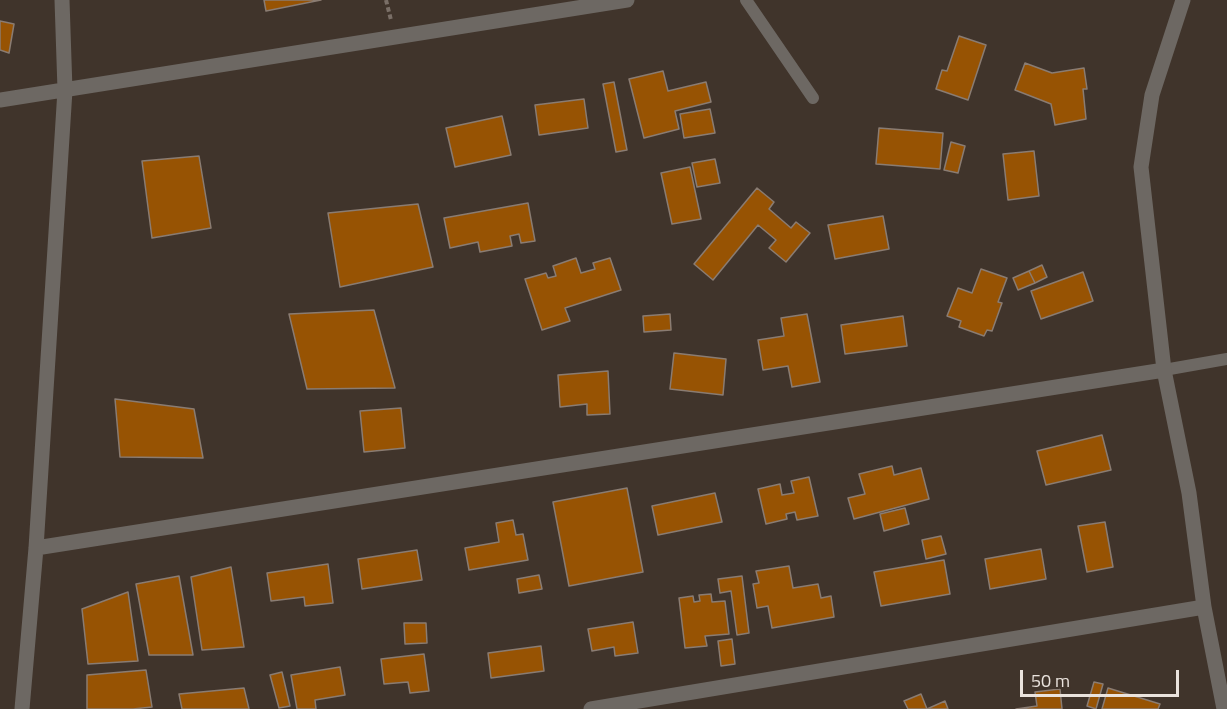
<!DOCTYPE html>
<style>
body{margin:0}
#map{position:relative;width:1227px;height:709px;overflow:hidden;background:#40342b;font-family:"Titillium Web",sans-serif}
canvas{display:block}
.scale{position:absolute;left:1020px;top:670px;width:159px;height:27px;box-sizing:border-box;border:3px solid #eae3dd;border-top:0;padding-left:8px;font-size:18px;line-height:21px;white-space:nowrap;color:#eae3dd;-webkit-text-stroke:4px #40342b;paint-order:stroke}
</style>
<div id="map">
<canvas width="1227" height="709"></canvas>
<div class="scale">50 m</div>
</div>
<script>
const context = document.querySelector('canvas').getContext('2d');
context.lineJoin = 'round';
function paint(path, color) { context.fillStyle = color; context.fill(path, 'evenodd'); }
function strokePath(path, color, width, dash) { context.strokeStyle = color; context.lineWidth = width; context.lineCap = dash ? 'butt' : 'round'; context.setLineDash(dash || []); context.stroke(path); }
const building = new Path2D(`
 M264,0H321L266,11Z
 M0,21L14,24L9,53L0,50Z
 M959,36L986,45L968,100L936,89L942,70L947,71Z
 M1025,63L1052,73L1084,68L1087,89H1083L1086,119L1055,125L1051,104L1015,90Z
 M663,71L668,91L706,82L711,102L675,111L679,129L644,138L629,79Z
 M614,82L627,150L616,152L603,84Z
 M584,99L588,128L539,135L535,105Z
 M710,109L715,133L684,138L680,114Z
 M502,116L511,155L455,167L446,128Z
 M879,128L943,133L940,169L876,164Z
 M951,142L965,146L958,173L944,170Z
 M1034,151L1039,196L1008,200L1003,154Z
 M199,156L211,228L152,238L142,161Z
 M715,159L720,183L697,187L692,163Z
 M690,167L701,219L672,224L661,173Z
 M757,188L774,202L769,209L791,228L796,222L810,233L786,262L769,248L776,240L758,225L713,280L694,264Z
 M528,203L535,241L521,243L519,234L510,236L512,246L480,252L478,242L450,248L444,218Z
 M418,204L433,267L340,287L328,213Z
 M883,216L889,249L835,259L828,225Z
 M576,258L581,273L595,269L593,263L610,258L621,290L565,308L570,321L542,330L525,279L546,273L548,278L556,276L553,266Z
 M1042,265L1047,277L1035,283L1029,271Z
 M981,269L1007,278L998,302L1002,303L992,331L987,330L984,336L959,327L961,321L947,316L958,288L972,293Z
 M1029,271L1035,283L1018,290L1013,278Z
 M1083,272L1093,301L1041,319L1031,291Z
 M374,310L395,388L307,389L289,314Z
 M670,314L671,330L644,332L643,316Z
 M807,314L820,382L792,387L788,366L763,370L758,340L784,336L781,318Z
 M903,316L907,346L845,354L841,325Z
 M674,353L726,359L723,395L670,389Z
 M608,371L610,414L587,415V404L560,407L558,375Z
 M115,399L194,409L203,458L120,457Z
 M401,408L405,448L364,452L360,411Z
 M1102,435L1111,470L1046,485L1037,451Z
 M892,466L894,475L921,468L929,499L854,519L848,498L865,494L859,474Z
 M809,477L818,516L797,520L795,512L786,514L787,519L766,524L758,489L780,484L782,495L794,493L791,481Z
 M627,488L643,572L569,586L553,502Z
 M715,493L722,522L658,535L652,506Z
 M905,508L909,524L884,531L880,514Z
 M513,520L516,535L523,534L528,560L469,570L465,548L499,542L496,523Z
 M1105,522L1113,567L1087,572L1078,526Z
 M941,536L946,554L926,559L922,540Z
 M1041,549L1046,579L990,589L985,559Z
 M417,550L422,580L362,589L358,559Z
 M944,560L950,594L881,606L874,572Z
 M328,564L333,603L305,606L304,597L271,601L267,573Z
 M789,566L793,588L818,584L821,598L831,596L834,617L772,628L768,606L757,608L753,584L759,583L756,571Z
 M231,567L244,647L202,650L191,577Z
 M539,575L542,589L519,593L517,579Z
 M179,576L193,655H149L136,584Z
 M742,576L749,633L737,635L731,591L720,593L718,579Z
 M128,592L138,661L88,664L82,609Z
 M711,594L712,602L725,601L729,634L705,636L707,646L685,648L679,598L693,596L694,602L700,601L699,595Z
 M633,622L638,653L615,656L614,647L592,651L588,629Z
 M404,623H426L427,643L405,644Z
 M732,639L735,664L721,666L718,641Z
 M541,646L544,671L491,678L488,653Z
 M424,654L429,691L410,693L408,682L384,684L381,659Z
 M340,667L345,695L315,700L316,709H297L291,675Z
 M146,670L152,707L133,709H87V675Z
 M282,672L290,706L279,708L270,675Z
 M1094,682L1103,684L1096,709L1087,706Z
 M244,688L249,709H182L179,694Z
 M1108,688L1160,704L1158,709H1102Z
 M1060,689L1062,709H1016L1037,706L1035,692Z
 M921,694L927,709L945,701L948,709H908L904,701Z`);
const path = new Path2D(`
 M386,0L391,20`);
const lane = new Path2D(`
 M746,0L813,98
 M1164,370L1227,359`);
const street = new Path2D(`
 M1183,0L1152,95L1141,167L1164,370L1189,493L1204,607L1224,709
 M0,100L627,0
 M36,548L1164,370
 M22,709L36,548L65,90L62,0
 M591,709L1204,607`);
paint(building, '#975303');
strokePath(building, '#8a7c72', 1.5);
strokePath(path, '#7a6f67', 4, [4.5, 3]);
strokePath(lane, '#6d6863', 12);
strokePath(street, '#6d6863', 15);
</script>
